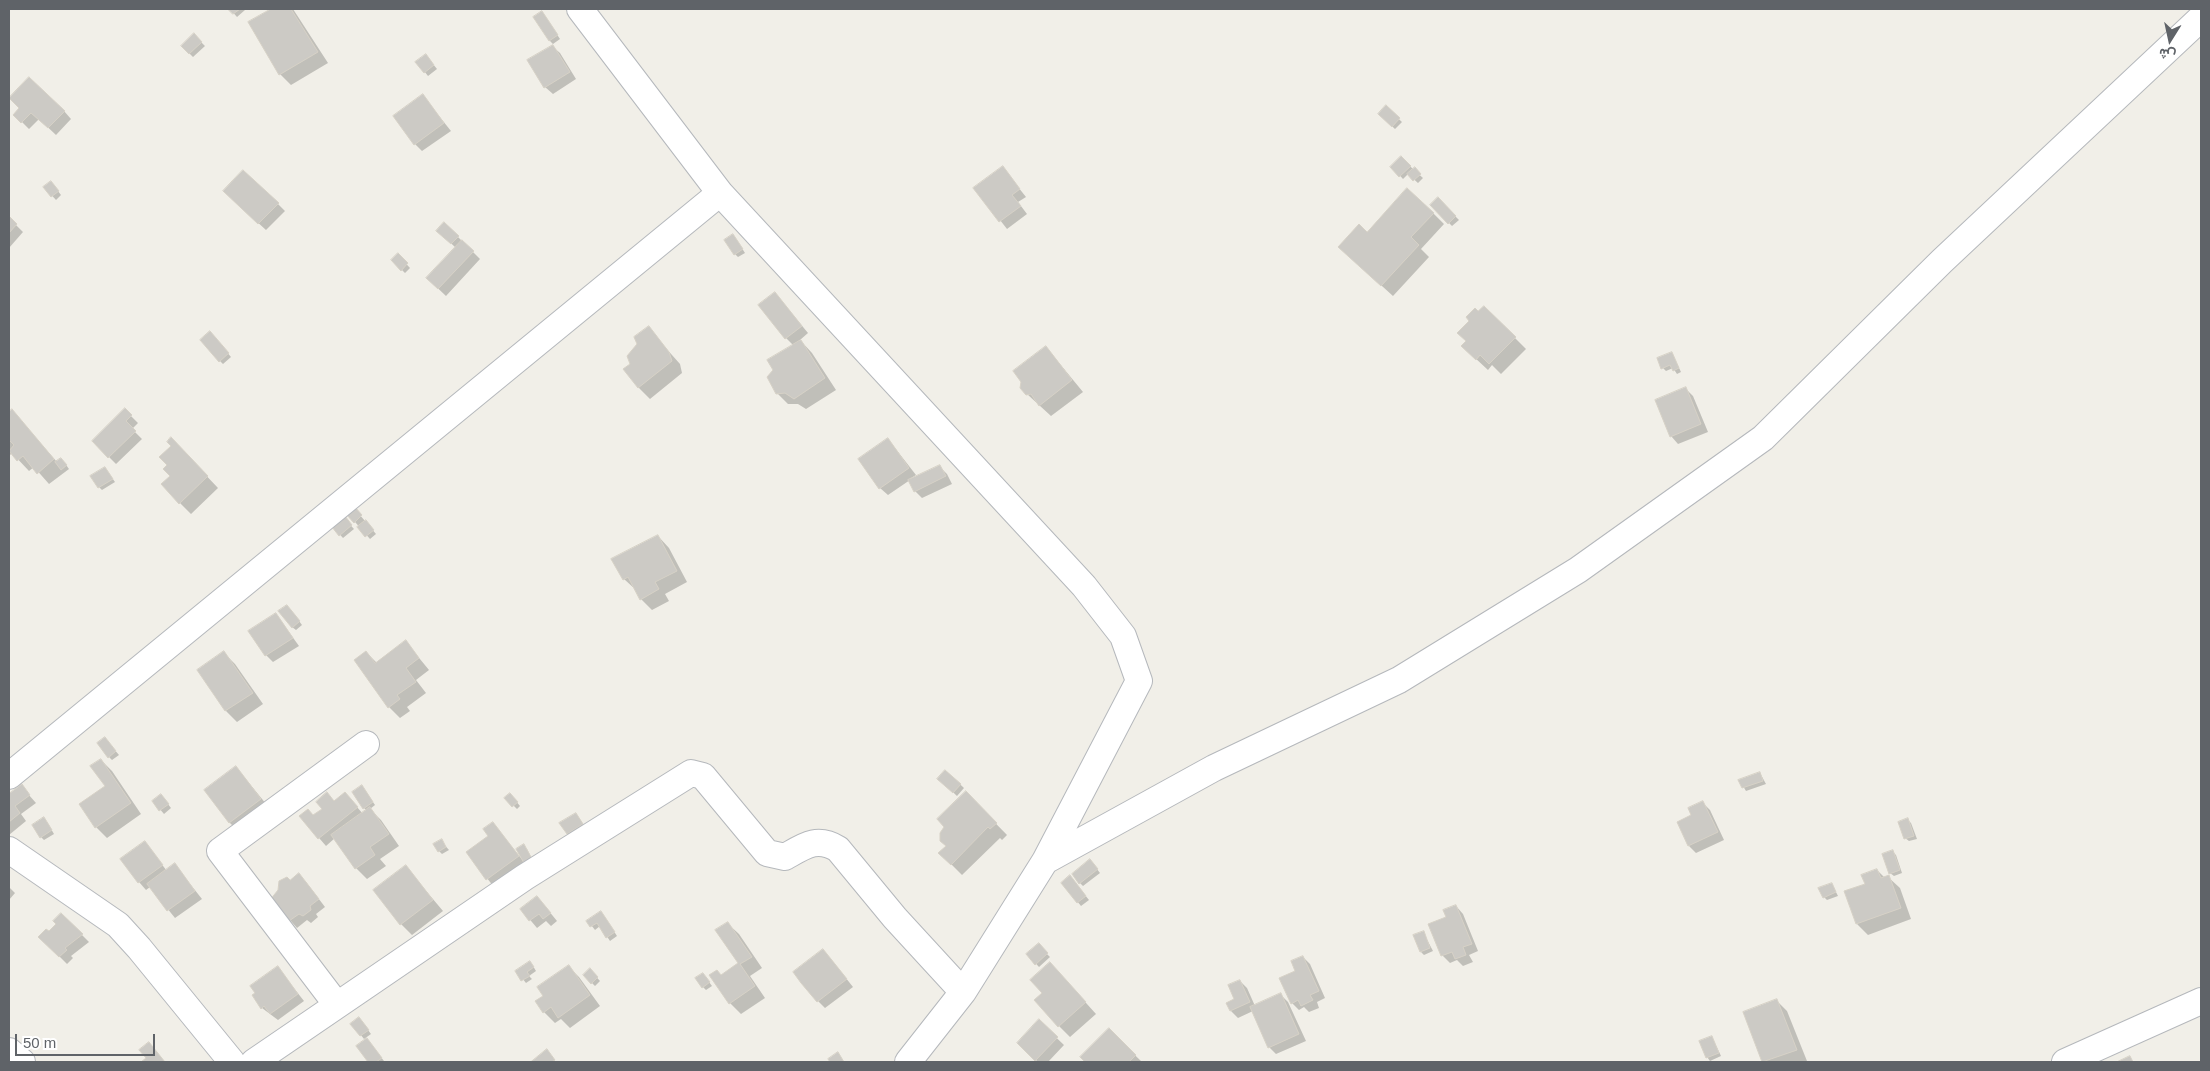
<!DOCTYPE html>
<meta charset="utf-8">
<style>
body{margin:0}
#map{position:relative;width:2210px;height:1071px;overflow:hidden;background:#f1efe8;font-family:Arial,Vazirmatn,sans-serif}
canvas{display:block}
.frame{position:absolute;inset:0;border:10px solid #5f6368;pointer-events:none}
.north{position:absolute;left:2145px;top:15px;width:50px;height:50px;-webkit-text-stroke:4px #fff;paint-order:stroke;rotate:190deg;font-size:14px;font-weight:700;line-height:20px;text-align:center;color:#5f6368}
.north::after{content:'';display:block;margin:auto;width:18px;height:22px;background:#5f6368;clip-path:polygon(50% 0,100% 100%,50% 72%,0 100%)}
.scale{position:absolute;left:15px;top:1034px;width:140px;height:22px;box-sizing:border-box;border:2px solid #5f6368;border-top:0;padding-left:6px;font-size:15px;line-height:18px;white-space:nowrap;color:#5f6368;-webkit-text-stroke:4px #fff;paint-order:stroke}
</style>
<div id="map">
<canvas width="2210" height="1071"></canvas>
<div class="frame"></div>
<div class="north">ش</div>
<div class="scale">50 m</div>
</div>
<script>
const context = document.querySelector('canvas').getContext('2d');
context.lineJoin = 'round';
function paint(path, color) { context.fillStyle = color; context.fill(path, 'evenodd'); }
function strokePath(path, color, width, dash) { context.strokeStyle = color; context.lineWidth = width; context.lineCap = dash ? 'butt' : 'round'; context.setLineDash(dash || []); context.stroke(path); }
const shadow = new Path2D(`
 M230,9H244L245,10L237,17Z
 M273,9H293L328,63L291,85L280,74L249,23Z
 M542,12L560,39L553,44L550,41Z
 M194,35L205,46L193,57L182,46Z
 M552,46L560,53L576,79L553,94L545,87L529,61Z
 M429,59L437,69L428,76L417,62Z
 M423,96L451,131L422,151L415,144Z
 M1386,107L1402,122L1395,129L1379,114Z
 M21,109L64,111L71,119L56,135L39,119L29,129L15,115Z
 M1401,158L1423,178L1418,183L1408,174L1403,179L1392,167Z
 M1003,168L1026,197L1018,202L1027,214L1007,229L975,188Z
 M54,186L61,195L56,200L45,188Z
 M232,199L278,204L285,211L266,230Z
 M1438,199L1459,220L1452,226L1431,205Z
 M1433,213L1444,224L1421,249L1429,257L1393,296L1351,258L1367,234Z
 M9,218L23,232L9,248Z
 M438,231L458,237L480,259L446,296L427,278L456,248Z
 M736,239L745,253L738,257L735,254Z
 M398,255L410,268L405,273L392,260Z
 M775,293L808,333L800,340L812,353L836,390L806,409L798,404H788L777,393L774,370L794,346L786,338Z
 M1484,307L1526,349L1501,374L1492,365L1488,370L1474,357L1468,341L1479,313Z
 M648,328L680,364L682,373L650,399L639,388L632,364Z
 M213,336L231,357L223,364L220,361Z
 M1046,347L1083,392L1051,416L1027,394L1023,382Z
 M1672,353L1681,372L1677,374L1673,368L1666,371L1663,368Z
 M1686,389L1693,396L1708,432L1678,444L1671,436Z
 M125,410L138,423L132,429L142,439L116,464L93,441Z
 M12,411L57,462H64L69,469L49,484L34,467L29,471L12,453L9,456V414Z
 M888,439L916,475L910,479L940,467L947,474L952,484L922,498L915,491L910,480L888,495L880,488Z
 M182,450L218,488L191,514L180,503L171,476Z
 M108,472L115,482L102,490L99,487Z
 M354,508L376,534L370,539L348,514Z
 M344,518L354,529L343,538L333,527Z
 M658,536L669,548L687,582L665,594L669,601L652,610L641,599L636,590L624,579Z
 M290,609L302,625L296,630L292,627Z
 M276,614L299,646L273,662L266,655Z
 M406,642L429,670L416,680L426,693L407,707L410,711L400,718L389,707L366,652L377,663Z
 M224,653L235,664L263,704L237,722L226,711L198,670Z
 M108,742L119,755L112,760L109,757Z
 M101,760L112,771L141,814L107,838L96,827L107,787Z
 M236,767L271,810L240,833L229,822Z
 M946,771L964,788L957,796L939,779Z
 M1760,773L1766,784L1746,791L1740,781Z
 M21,786L36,803L21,814L26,821L9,835V795Z
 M365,790L375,805L370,809L381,820L399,846L380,859L386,866L367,879L356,868L335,838L326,846L300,816H314L323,809L327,794L335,802L345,793L363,814L367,811L364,808Z
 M966,793L1007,835L1002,840L1000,838L962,875L940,853L947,846Z
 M510,794L520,806L517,809L506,798Z
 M164,799L171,808L164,814L153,801Z
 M1703,803L1710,810L1724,840L1696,853L1689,846L1679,823L1693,816Z
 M579,818L585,827L571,837L567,833Z
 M1908,820L1911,823L1917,839L1909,841L1905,838Z
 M47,822L54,834L44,840L41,837Z
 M493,824L521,858L527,849L534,863L494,887L467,853L490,836Z
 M441,841L449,850L442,854L439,851Z
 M145,843L167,871L175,865L202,899L175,918L150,887L146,890L139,882Z
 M1893,852L1896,855L1902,873L1894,876L1890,873Z
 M1093,864L1100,873L1083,886L1080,883Z
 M406,867L443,911L412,935L401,924Z
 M1877,870L1885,878L1888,877L1900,888L1911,919L1868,935L1857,924L1866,885Z
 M1073,880L1089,900L1081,906L1062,883Z
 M290,882H306L325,907L316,914L318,917L311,923L307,920L297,928L290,920Z
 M1832,884L1838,896L1827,900L1824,897Z
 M9,887L15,893L9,900Z
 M544,905L557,921L551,926L546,921L537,928L521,909Z
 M1456,906L1463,914L1478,951L1469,955L1473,962L1463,966L1457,960L1450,963L1442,955L1448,918Z
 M61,914L89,942L71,956L73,958L67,964L40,937L49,933L58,924Z
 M604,916L617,936L610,941L600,926L595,930L588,921Z
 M727,923L739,934L762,968L750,976L765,998L741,1014L730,1003L722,976L740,963Z
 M1423,932L1433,951L1424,955L1421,952Z
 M1038,945L1050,957L1039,967L1027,954Z
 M1303,957L1310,964L1325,998L1317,1002L1319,1008L1309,1012L1304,1007L1299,1010L1292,1003L1297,972Z
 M830,958L853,987L825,1008L818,1001Z
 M1050,963L1096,1014L1070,1037L1059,1026L1044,993Z
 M533,966L536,971L529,976L532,979L526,983L517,972Z
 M568,966L579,977L600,1006L570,1028L561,1019L555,1023L544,1012V996Z
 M278,968L304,1001L278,1020L262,1008L253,995Z
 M590,970L600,981L595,986L584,975Z
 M706,978L712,986L706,990L703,987Z
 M1240,981L1247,988L1255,1006L1281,995L1288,1002L1306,1041L1276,1054L1269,1047L1253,1011L1238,1018L1231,1011L1227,1003L1236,999Z
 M1776,1000L1787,1011L1807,1061L1764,1062L1744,1013Z
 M1039,1021L1064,1045L1048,1062H1038L1018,1043Z
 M362,1022L371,1034L364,1039L352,1024Z
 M1109,1030L1142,1062H1087L1082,1057Z
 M1712,1037L1721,1056L1710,1061L1707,1057Z
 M370,1043L384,1061L383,1062H370L358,1047Z`);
const building = new Path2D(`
 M228,9H240L233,14Z
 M271,9H291L318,52L279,75L248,22Z
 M542,11L558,35L549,41L533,17Z
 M194,33L202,42L189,54L181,46Z
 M553,45L570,72L544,88L527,60Z
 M426,54L434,65L424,73L415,62Z
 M29,77L65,111L48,128L31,113L21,123L13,115L19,108L9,98Z
 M423,94L444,123L414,145L393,116Z
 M1386,105L1400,118L1392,127L1378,114Z
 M1401,156L1411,166L1399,177L1390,167Z
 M1003,166L1020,189L1012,195L1021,206L999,222L973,188Z
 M1415,167L1421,174L1413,181L1407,174Z
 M243,170L279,203L258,224L223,191Z
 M51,181L59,191L51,197L43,187Z
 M1407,188L1434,213L1411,237L1419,245L1381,286L1338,247L1359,224L1367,232Z
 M1438,197L1456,216L1448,224L1430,205Z
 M9,216L17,224L9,233Z
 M444,222L459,236L451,244L436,231Z
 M733,234L743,249L734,255L724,240Z
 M462,240L474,251L438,289L426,278Z
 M398,253L408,263L401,271L391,260Z
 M775,292L802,326L785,339L758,305Z
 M1484,306L1516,337L1489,364L1480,355L1476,360L1461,346L1466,341L1457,333L1469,321L1466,317L1475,308L1478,311Z
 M649,326L669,352L672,361L638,388L623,369L630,364L627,356L637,344L634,337Z
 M210,331L229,353L219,362L200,340Z
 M801,340L825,378L794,399L785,393L776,394L767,377L773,370L767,360Z
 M1046,346L1072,380L1039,406L1031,394L1026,395L1020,388L1021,382L1013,371Z
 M1672,352L1679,368L1673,371L1670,365L1661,369L1657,358Z
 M1686,387L1701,424L1670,437L1655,400Z
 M125,408L132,415L126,421L136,431L108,458L92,441Z
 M12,409L54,459L37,474L23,456L17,461L9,451L14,445L9,440V412Z
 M171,437L208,476L179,504L161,484L170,476L163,469L167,465L159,457L171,446L167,442Z
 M888,438L909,468L879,489L858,459Z
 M61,458L67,465L61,470L55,462Z
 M940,465L946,476L914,492L908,480Z
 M105,467L113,479L98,488L90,476Z
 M355,507L362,515L354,523L346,514Z
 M345,516L352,525L339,536L332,527Z
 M366,520L374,530L365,537L357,527Z
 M658,535L677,571L655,582L659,589L640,600L628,577L623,580L611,559Z
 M287,605L300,621L292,628L278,611Z
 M276,613L293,638L265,656L248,631Z
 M406,640L419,658L406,668L416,682L397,695L400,699L388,708L354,660L366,651L375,663Z
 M224,651L253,693L225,711L197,670Z
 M105,737L116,751L108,758L97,743Z
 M101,759L131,803L95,828L79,804L105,786L90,766Z
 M236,766L261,799L229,823L204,790Z
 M945,770L961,784L953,793L937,779Z
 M1760,772L1763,781L1742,788L1738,780Z
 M22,784L30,795L15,806L20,813L9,822V794Z
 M362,785L373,802L363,809L352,792Z
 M966,791L997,823L990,829L988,827L951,865L938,853L946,846L940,841V833L944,827L937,819Z
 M327,792L334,801L345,792L358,807L318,839L299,816L308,809L313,815L322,809L316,802Z
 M510,793L518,802L512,807L504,798Z
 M161,794L169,804L159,811L152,801Z
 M1703,801L1718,832L1688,846L1677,822L1691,815L1688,808Z
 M370,807L389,834L370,847L375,855L355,869L331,835Z
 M576,813L583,824L567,834L559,823Z
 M44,817L52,830L40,838L32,825Z
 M1908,818L1914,836L1904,839L1898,822Z
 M493,822L519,856L486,880L466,852L488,836L483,829Z
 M442,839L446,847L438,852L433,844Z
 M145,841L163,865L138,883L120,859Z
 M524,844L532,859L524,863L516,849Z
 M1893,850L1900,870L1889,874L1882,854Z
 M1090,859L1098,869L1079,884L1072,874Z
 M175,863L195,891L167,911L147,884Z
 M406,865L433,900L400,925L373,890Z
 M1877,869L1881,878L1889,875L1901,908L1856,924L1844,891L1865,884L1861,875Z
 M299,873L319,899L310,906L311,910L303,916L299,914L289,921L270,900L278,890L279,881L287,877L290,880Z
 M1070,875L1086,896L1077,903L1061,883Z
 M1832,883L1836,892L1823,898L1818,888Z
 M537,896L551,913L543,919L539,914L529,921L520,909Z
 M1456,905L1472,944L1463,947L1466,955L1455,959L1452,952L1441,956L1428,924L1446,917L1443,910Z
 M601,911L615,932L606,938L597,923L590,927L586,921Z
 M61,913L83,934L65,948L67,950L59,957L38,937L46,929L49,931L56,924L53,921Z
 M728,922L752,957L740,964L755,986L729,1004L709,975L717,970L721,975L738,963L715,930Z
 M1424,931L1430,948L1420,952L1413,935Z
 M1039,943L1048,953L1035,965L1026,954Z
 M823,949L847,979L817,1002L801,983L793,972Z
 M1303,956L1319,991L1310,995L1313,1000L1301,1006L1298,1000L1291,1004L1279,978L1295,971L1291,961Z
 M530,961L534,967L527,972L530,976L521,981L515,971Z
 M1050,962L1086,1002L1058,1027L1034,1000L1042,993L1030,980Z
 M569,965L590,995L558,1018L551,1007L543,1013L535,1001L543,996L537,987Z
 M278,966L298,994L270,1014L264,1006L261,1009L252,995L255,993L250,986Z
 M590,968L598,977L591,984L583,975Z
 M703,973L710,982L702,988L695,978Z
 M1240,980L1250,1002L1230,1011L1226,1003L1234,999L1228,985Z
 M1281,993L1299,1034L1268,1048L1250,1007Z
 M1777,999L1797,1050L1762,1062L1743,1012Z
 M359,1017L369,1030L360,1036L350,1024Z
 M1039,1019L1058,1037L1035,1061L1017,1043Z
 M1109,1028L1136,1055L1129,1062H1085L1080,1057Z
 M1712,1036L1719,1053L1706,1058L1699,1041Z
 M367,1038L382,1058L376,1062H368L356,1046Z
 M149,1042L165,1062H141L146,1058L139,1050Z
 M547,1049L555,1060L552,1062H531Z
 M838,1052L844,1062H830L828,1059Z
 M2130,1056L2133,1062H2117Z`);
const minor = new Path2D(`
 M580,9L720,193L1084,586L1123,636L1139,681L1045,861L963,992L908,1062
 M9,776L720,193
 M9,850L118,925L139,948L232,1062
 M1045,861L1214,768L1399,680L1578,570L1763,438L1942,261L2201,18
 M337,1005L220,851L366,744
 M9,1051L22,1062
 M254,1062L525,877L691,773L703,776L767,853L785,857C804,846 817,836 838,849L895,918L963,992
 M2065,1062L2201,1001`);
paint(shadow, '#0003');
paint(building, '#cccac5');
strokePath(building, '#d6d1c6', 1);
strokePath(minor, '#b5b8bc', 28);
strokePath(minor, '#fff', 26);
</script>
